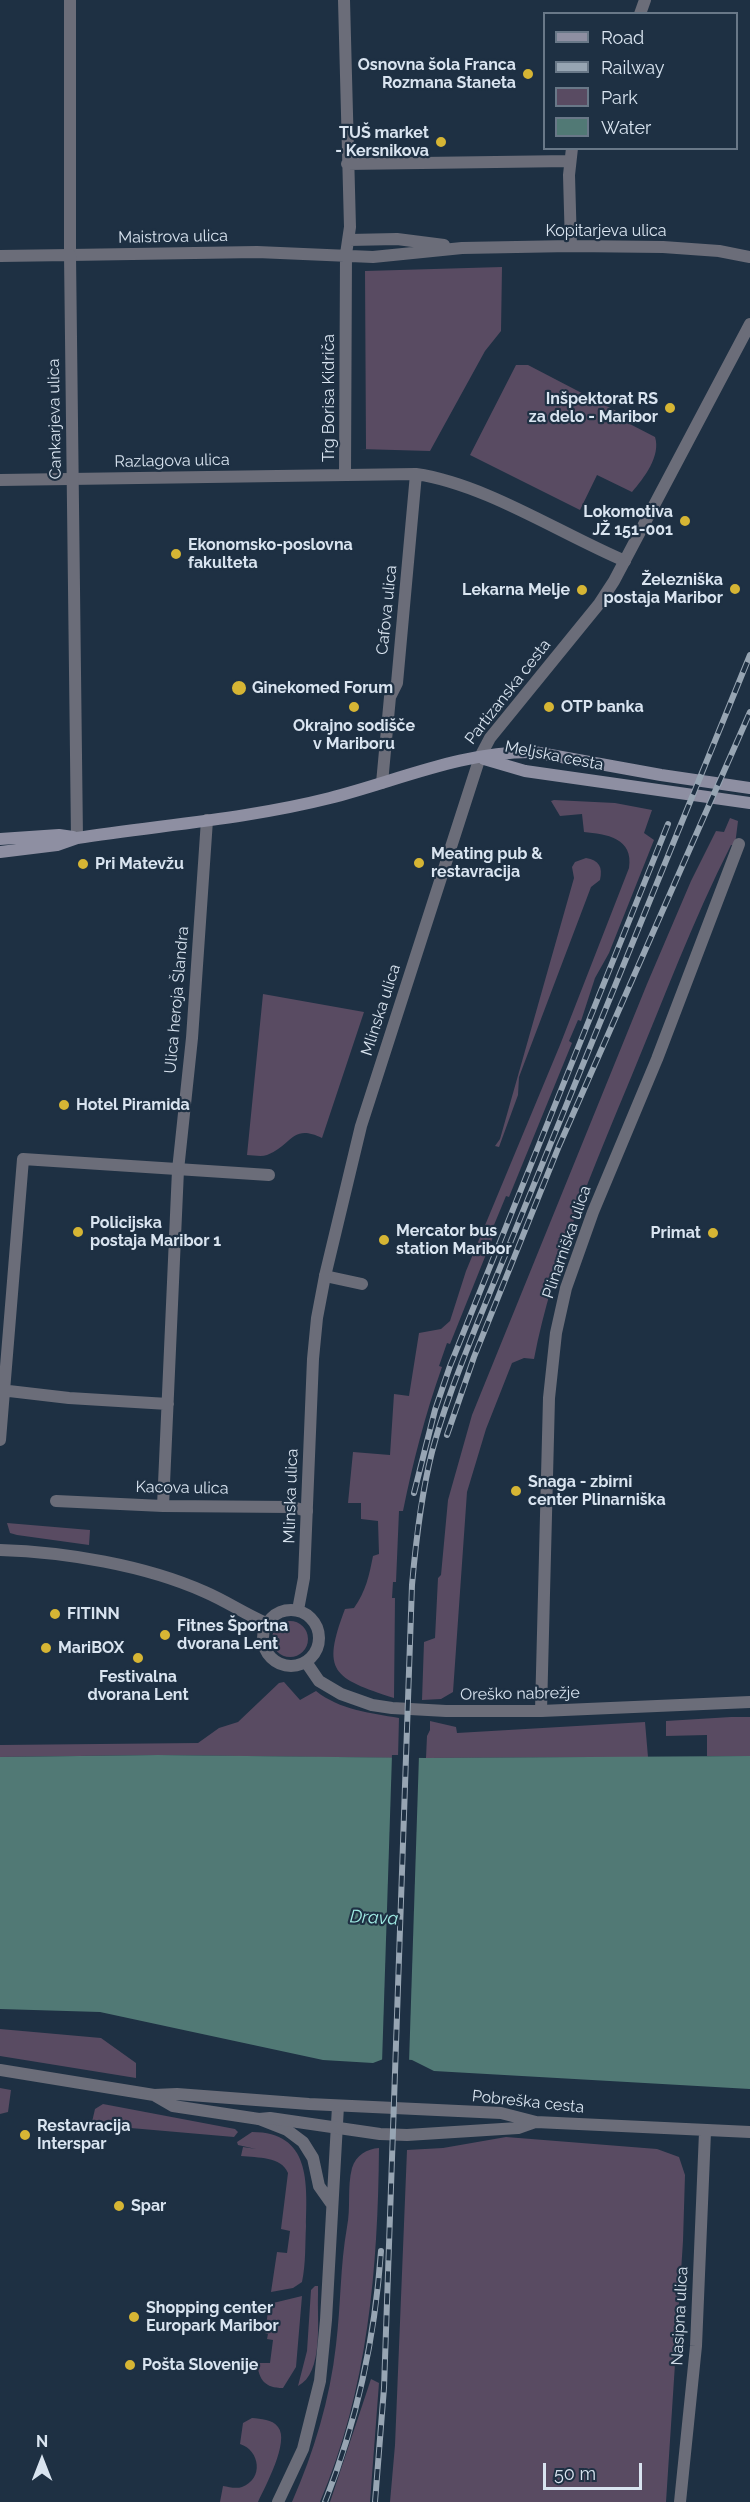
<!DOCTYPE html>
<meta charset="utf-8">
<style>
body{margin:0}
#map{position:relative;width:750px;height:2502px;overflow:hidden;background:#1e3043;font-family:Raleway,sans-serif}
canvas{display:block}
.legend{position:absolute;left:543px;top:12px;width:195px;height:138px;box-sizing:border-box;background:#1e3043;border:2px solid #697888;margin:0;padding:8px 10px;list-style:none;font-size:18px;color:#d9e4f0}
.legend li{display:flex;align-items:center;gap:12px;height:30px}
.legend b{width:30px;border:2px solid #697888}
.north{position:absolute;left:12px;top:2430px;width:60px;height:60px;-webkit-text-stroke:4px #1e3043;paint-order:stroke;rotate:0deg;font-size:16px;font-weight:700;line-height:24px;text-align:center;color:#d9e4f0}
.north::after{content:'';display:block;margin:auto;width:21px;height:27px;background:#d9e4f0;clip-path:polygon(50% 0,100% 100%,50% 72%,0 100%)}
.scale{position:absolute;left:543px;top:2463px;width:99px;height:27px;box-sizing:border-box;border:3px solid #d9e4f0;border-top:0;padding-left:8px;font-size:18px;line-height:21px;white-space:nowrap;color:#d9e4f0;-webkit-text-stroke:4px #1e3043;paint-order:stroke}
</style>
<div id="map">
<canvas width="750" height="2502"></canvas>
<ul class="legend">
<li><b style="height:8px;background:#8e8fa2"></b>Road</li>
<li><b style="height:8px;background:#97a5b3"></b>Railway</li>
<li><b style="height:16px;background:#594b62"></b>Park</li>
<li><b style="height:16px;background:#517975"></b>Water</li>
</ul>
<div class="north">N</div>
<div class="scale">50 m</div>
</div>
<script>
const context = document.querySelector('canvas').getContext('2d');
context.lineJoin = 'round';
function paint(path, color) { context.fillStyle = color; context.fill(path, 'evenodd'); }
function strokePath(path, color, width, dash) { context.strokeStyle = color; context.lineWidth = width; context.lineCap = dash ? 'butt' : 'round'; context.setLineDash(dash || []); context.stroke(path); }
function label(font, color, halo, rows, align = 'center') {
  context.font = font + ' Raleway,sans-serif'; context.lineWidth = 4.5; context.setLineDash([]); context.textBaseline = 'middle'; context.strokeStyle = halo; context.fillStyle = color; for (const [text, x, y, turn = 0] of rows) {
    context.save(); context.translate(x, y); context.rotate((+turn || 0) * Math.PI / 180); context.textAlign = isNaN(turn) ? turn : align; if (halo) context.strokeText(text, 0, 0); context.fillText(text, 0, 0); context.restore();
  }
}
const green = new Path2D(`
 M502,267L501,331L485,351L430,451L359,449H366L365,271Z
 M516,365H528L622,414L626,422L655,437C661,456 644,478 632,492L597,475L580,510L470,455Z
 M554,800L615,803L652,810L644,833L654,840L609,953L595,978L581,1021L578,1020L569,1041L572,1043L509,1197L506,1196L494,1225L497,1227L450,1344L447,1343L439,1366L442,1367C425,1415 413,1462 403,1511H399L396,1582H393L392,1598H395L394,1698C333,1678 321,1672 345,1609L354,1608C366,1591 369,1576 373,1556L379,1554L378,1521L361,1519V1503H348L353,1452L390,1455L394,1394L409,1396L419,1333L441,1329L450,1321L466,1271L560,1045L629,868C634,838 606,834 584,832L582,814L560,816L551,801Z
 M730,818L738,821L735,845H731C693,920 664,998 632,1075C594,1167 553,1261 534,1359L524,1358L512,1363L486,1429L467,1492L453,1692L441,1699L422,1700L424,1642L435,1638L438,1578L441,1575L448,1500L472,1415L647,984L691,881L716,831L724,832Z
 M586,858C599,860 603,867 600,880L591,887L519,1077L518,1095L499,1147L495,1146L500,1139L574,878L572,867L575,862Z
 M263,994L364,1012L322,1138C291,1123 292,1146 267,1155C261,1157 253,1155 247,1155Z
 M7,1523L90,1530L89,1545L17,1535L10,1533Z
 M272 1639a18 18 0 1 1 36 0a18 18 0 1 1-36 0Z
 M284,1682L300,1700L316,1691C340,1710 370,1713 399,1718L398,1758L158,1755L0,1757V1745L198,1743L219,1728L238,1722L279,1683Z
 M731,1717H750V1756H707V1735L666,1736V1721Z
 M430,1721L456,1727L457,1733L645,1722L648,1757L426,1758L427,1736L430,1730Z
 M0,2029L101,2038L136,2063V2078L0,2056Z
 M0,2088L11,2090L8,2112L0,2114Z
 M103,2104L235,2129L238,2132L234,2137L119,2127L92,2122L95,2109Z
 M252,2132C311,2132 307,2183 306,2226C305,2244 306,2263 302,2282L293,2288L271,2292L277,2252L287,2253L290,2231L281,2229L288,2173C281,2156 258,2158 241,2156L243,2147L256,2149L238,2145L237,2142Z
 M506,2137L657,2149L679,2157L685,2175L683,2241L666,2502H390L395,2445L407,2150L443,2148Z
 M379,2148C378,2268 368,2390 320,2502H292C314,2452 330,2399 336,2345C341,2305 340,2266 347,2227C351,2208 347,2187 352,2168C356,2155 367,2149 379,2148Z
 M315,2286H318V2295C317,2320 324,2373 298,2386L307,2351L311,2290Z
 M302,2296L296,2367L283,2388C265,2388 259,2380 257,2363H270L273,2340L267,2339L268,2334L265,2333L269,2304Z
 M371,2379L379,2383L370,2502H330Z
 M252,2418C261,2419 272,2419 278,2427C290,2441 265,2487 258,2502H220L223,2486C229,2487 236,2489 242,2487C264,2479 260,2450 240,2444L243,2423Z`);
const water = new Path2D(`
 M158,1755L426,1758L750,1756V2089L434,2071L412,2060L386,2058L373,2063L323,2060L100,2012L0,2009V1757Z`);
const pier = new Path2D(`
 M392,1755H419L409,2063H382Z`);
const minor = new Path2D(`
 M70,0V255L257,252L373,257L462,248L571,246L663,247L719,251L750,257
 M344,0L350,227L346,254L345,474
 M640,14L645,0
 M347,164L570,161
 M349,240L397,239L444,245
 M571,246L569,175L572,148
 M0,480L416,474C485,484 559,533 625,561
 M382,783L390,697L397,683L416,474
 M325,1276L362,1284
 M0,1390L69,1398L168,1404
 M0,1440L23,1159L269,1175
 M56,1501L163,1506L292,1507L307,1511
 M163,1506L178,1170L192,1038L207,820
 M541,1711L549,1398L556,1333L566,1288L593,1212L657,1059L739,844
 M259,2119L287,2130L303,2142L313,2158L319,2186L331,2203
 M278,2502L303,2449L320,2381L326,2320L338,2106`);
const tertiary = new Path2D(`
 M0,256L70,255L77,838
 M0,1550C65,1552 145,1565 205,1592C226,1601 245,1614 266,1623
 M263 1638a28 28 0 1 1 56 0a28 28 0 1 1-56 0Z
 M298,1610L304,1578L313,1359L317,1318L325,1276L361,1126L480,757L490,738L599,604L614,581L750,324
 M306,1662L319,1681L341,1694L372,1705L392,1708L446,1711H541L750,1702
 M0,2070L154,2095L177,2094L309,2104L501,2113L536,2122L750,2132
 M154,2095L173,2106L259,2119L270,2118L380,2134L407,2135L518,2128L535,2122
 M680,2502L696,2346L705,2132`);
const secondary = new Path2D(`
 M484,759L525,771L750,803
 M0,839L59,835L73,837
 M0,852L57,845L77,838C161,825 247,819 330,798C397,781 463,751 534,752L661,775L750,788`);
const rail = new Path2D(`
 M447,1435L474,1357L559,1146L750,712
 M414,1493L435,1410L450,1366L668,824
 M325,2502C357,2421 375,2338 381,2251
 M375,2502L384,2388L412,1585C416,1540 421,1495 432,1452C443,1410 459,1370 475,1329L750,655`);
const markers = [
 [528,74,6,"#d6b534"],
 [441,142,6,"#d6b534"],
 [670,408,6,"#d6b534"],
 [685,521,6,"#d6b534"],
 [176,554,6,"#d6b534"],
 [735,589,6,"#d6b534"],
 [582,590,6,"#d6b534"],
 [239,688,8,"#d6b534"],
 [354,707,6,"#d6b534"],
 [549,707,6,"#d6b534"],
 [419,863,6,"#d6b534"],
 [83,864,6,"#d6b534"],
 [64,1105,6,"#d6b534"],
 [78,1232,6,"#d6b534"],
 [713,1233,6,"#d6b534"],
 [384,1240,6,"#d6b534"],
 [516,1491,6,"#d6b534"],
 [55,1614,6,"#d6b534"],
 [165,1635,6,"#d6b534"],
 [46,1648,6,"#d6b534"],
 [138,1658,6,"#d6b534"],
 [25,2135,6,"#d6b534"],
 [119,2206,6,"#d6b534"],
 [134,2317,6,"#d6b534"],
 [130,2365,6,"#d6b534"]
];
const poiNames = [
 ["Osnovna šola Franca",516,65,"right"],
 ["Rozmana Staneta",516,83,"right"],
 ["TUŠ market",429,133,"right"],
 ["- Kersnikova",429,151,"right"],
 ["Inšpektorat RS",658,399,"right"],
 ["za delo - Maribor",658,417,"right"],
 ["Lokomotiva",673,512,"right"],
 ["JŽ 151-001",673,530,"right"],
 ["Ekonomsko-poslovna",188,545],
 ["fakulteta",188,563],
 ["Železniška",723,580,"right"],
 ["postaja Maribor",723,598,"right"],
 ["Lekarna Melje",570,590,"right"],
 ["Ginekomed Forum",252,688],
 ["OTP banka",561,707],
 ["Okrajno sodišče",354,726,"center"],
 ["v Mariboru",354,744,"center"],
 ["Meating pub &",431,854],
 ["restavracija",431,872],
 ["Pri Matevžu",95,864],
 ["Hotel Piramida",76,1105],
 ["Policijska",90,1223],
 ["postaja Maribor 1",90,1241],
 ["Mercator bus",396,1231],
 ["station Maribor",396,1249],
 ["Primat",701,1233,"right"],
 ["Snaga - zbirni",528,1482],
 ["center Plinarniška",528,1500],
 ["FITINN",67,1614],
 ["Fitnes Športna",177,1626],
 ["dvorana Lent",177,1644],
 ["MariBOX",58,1648],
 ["Festivalna",138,1677,"center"],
 ["dvorana Lent",138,1695,"center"],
 ["Restavracija",37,2126],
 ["Interspar",37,2144],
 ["Spar",131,2206],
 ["Shopping center",146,2308],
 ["Europark Maribor",146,2326],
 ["Pošta Slovenije",142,2365]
];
const streetNames = [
 ["Kopitarjeva ulica",606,231],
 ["Maistrova ulica",173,237,-1],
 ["Trg Borisa Kidriča",329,398,-90],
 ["Cankarjeva ulica",55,419,-91],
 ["Razlagova ulica",172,461,-1],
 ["Cafova ulica",387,610,-84],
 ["Partizanska cesta",508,692,-52],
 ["Meljska cesta",554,756,11],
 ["Ulica heroja Šlandra",177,1000,-85],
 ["Mlinska ulica",381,1010,-72],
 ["Plinarniška ulica",567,1242,-71],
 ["Kacova ulica",182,1488,1],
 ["Mlinska ulica",291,1496,-88],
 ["Oreško nabrežje",520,1694,-1],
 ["Pobreška cesta",528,2102,6],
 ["Nasipna ulica",680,2316,-87]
];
const waterNames = [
 ["Drava",374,1918,3]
];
paint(green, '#594b62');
paint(water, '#517975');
paint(pier, '#1e3043');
strokePath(minor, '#6b6d79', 12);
strokePath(tertiary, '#6b6d79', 12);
strokePath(secondary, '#8e8fa2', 12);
strokePath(rail, '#97a5b3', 6);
strokePath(rail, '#1e3043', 4, [11]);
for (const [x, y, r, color] of markers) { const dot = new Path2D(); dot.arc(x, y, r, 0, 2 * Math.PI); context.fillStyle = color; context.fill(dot); strokePath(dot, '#1e3043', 2); }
label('bold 16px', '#d9e4f0', '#1e3043', poiNames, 'left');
label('16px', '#d9e4f0', '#1e3043', streetNames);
label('italic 18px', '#a0ebe4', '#1e3043', waterNames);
</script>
